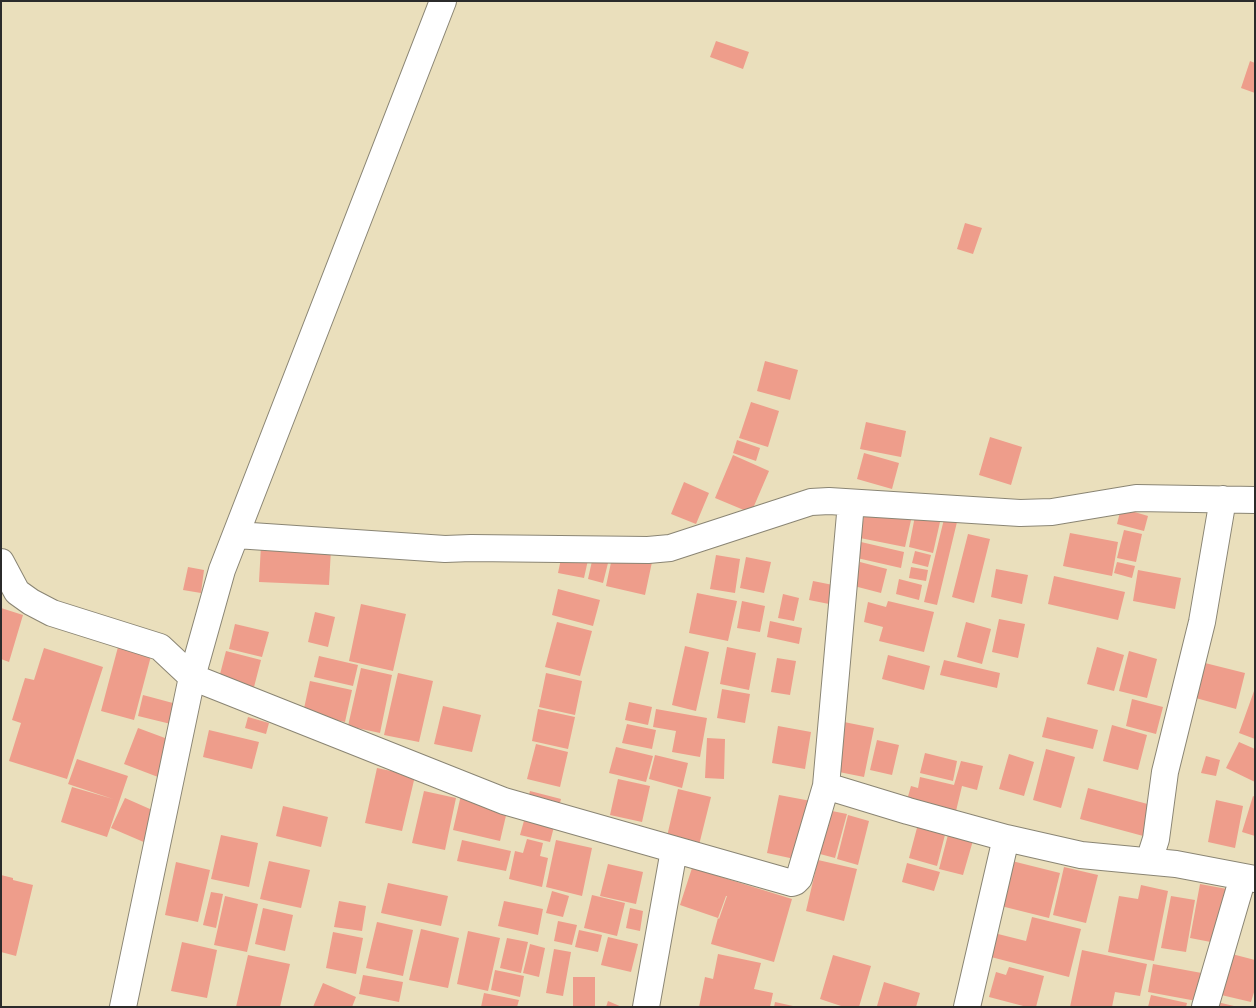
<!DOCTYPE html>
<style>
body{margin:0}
#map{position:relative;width:1256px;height:1008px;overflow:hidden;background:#eadfbc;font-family:Mynerve,sans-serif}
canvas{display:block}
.frame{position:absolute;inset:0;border:2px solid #2b2b2b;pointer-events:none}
</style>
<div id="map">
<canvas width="1256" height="1008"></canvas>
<div class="frame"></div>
</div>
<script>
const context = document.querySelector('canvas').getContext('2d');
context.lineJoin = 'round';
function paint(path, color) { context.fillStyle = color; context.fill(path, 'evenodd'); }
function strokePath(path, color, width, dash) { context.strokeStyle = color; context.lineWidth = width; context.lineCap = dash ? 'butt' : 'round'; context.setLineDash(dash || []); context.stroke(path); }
const building = new Path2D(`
 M716,41L749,52L743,69L710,57Z
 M1250,61L1255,63V93L1241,88Z
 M965,223L982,228L973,254L957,249Z
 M765,361L798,370L790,400L757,391Z
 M751,402L779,411L768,447L739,438Z
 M866,422L906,431L901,457L860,449Z
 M990,437L1022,447L1011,485L979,475Z
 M737,440L760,448L756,461L733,453Z
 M864,453L899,463L892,489L857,479Z
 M733,455L769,471L751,513L715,498Z
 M684,482L709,493L696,524L671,514Z
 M1121,508L1148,516L1144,531L1117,524Z
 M865,510L911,520L905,547L860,538Z
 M915,516L940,522L933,553L909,547Z
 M944,519L957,522L937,605L924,602Z
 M1124,530L1142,534L1136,562L1117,558Z
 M1070,533L1118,542L1112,576L1063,566Z
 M968,534L990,539L974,603L952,597Z
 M861,542L904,552L901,568L857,558Z
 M261,545L331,549L329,585L259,582Z
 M915,551L931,555L928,567L912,563Z
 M594,552L610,555L603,583L588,579Z
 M613,553L652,562L645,595L606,586Z
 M562,554L588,560L584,578L558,573Z
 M716,555L740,559L735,593L710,589Z
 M746,557L771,562L764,593L740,588Z
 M860,562L887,569L881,593L854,586Z
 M1117,562L1135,566L1132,578L1114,573Z
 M188,567L204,570L201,593L183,590Z
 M911,567L928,570L926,581L909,578Z
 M996,569L1028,575L1022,604L991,597Z
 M1138,570L1181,578L1175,609L1133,601Z
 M1054,576L1125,592L1118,620L1048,604Z
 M899,579L922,585L919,600L896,594Z
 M813,581L838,586L834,605L809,600Z
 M558,589L600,600L593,626L552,615Z
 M697,593L737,601L728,641L689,633Z
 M783,594L799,598L794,621L778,618Z
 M742,601L765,606L760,632L737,628Z
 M888,601L934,612L924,652L879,641L883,627L864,622L868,602L886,607Z
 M361,604L406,614L393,671L349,661Z
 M1,608L23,615L9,662L1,659Z
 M315,612L335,617L328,647L308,642Z
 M999,619L1025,624L1018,658L992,652Z
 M770,621L802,628L799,644L767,637Z
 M557,622L592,631L580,676L545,667Z
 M966,622L991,629L982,664L957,657Z
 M235,624L269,632L262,657L229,649Z
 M685,646L709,652L696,711L672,705Z
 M118,647L151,656L134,720L101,711Z
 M727,647L756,653L749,690L720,684Z
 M1097,647L1124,655L1114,691L1087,684Z
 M44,648L103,667L67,779L9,761L21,723L12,720L25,678L34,680Z
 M226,651L261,660L254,687L219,678Z
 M1129,651L1157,659L1147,698L1119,691Z
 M888,655L930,666L924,690L882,679Z
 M319,656L358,665L353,686L314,677Z
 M777,658L796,661L790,695L771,692Z
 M944,660L1000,673L997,688L940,675Z
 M1201,662L1245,673L1236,709L1192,697Z
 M361,668L392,675L380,733L348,726Z
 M398,673L433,681L419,742L384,735Z
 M546,673L582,681L575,715L539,707Z
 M310,681L352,690L345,722L303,713Z
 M722,689L750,694L745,723L717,718Z
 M1254,691H1255V739L1239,733Z
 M143,695L184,706L179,726L138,716Z
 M1132,699L1163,707L1156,734L1126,726Z
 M629,702L652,707L648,725L625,720Z
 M443,706L481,715L472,752L434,744Z
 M538,709L575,717L568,749L532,741Z
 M656,709L707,718L700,757L672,752L676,731L653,727Z
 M248,717L269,723L266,734L245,728Z
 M1047,717L1098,730L1093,749L1042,737Z
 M844,722L874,728L864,777L834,771Z
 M627,724L656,730L652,749L622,743Z
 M1112,725L1147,735L1138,770L1103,761Z
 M778,726L811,732L805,769L772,763Z
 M138,728L173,741L158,777L124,764Z
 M209,730L259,742L252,769L203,757Z
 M707,738L725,739L724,779L705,778Z
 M877,740L899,745L892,775L870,770Z
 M1239,742L1255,749V782L1226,768Z
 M536,744L568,752L560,787L527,779Z
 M616,747L653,756L646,782L609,773Z
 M1046,749L1075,757L1061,808L1033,800Z
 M925,753L957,761L953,781L920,773Z
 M1009,754L1034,762L1024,796L999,789Z
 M655,755L688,763L682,788L649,779Z
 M1206,756L1220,760L1216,776L1201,773Z
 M77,759L128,776L107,837L61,822L72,787L113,799L68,784Z
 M961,761L983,766L977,790L962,786L956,811L907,800L911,786L918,788L920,777L954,785Z
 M377,768L415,776L402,831L365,823Z
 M618,779L650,786L642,822L610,815Z
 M1088,788L1155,806L1147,837L1080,819Z
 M678,789L711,797L697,853L665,845Z
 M424,791L456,798L445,850L412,843Z
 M530,791L561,799L557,814L526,806Z
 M461,795L508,807L500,841L453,830Z
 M779,795L811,801L799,860L767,853Z
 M1253,796L1255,797V836L1242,832Z
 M125,798L159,813L146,843L111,828Z
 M1216,800L1243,806L1235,848L1208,842Z
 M283,806L328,817L321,847L276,836Z
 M527,810L556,819L550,842L520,835Z
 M832,811L847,814L835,858L820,854Z
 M848,815L869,821L858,865L837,859Z
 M918,824L946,831L937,866L909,858Z
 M949,831L974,837L963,875L939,869Z
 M221,835L258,843L249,887L211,879Z
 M527,839L543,843L540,856L548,858L542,887L509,879L515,851L523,853Z
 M462,840L511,851L506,871L457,861Z
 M556,840L592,848L582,896L546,887Z
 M818,860L857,869L844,921L806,911Z
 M269,861L310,870L301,908L260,899Z
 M1012,861L1060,873L1049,918L1001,906Z
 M176,862L210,870L198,922L165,915Z
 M907,863L940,872L934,891L902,882Z
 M608,864L643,872L636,904L600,896Z
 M1064,867L1098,875L1086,923L1053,915Z
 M692,868L792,899L774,962L711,944L718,918L680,905ZM726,896H727L719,919L718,918Z
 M1,875L13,878V880L33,885L16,956L1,952Z
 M388,883L448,896L441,926L381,913Z
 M1200,884L1227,889L1216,943L1190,938Z
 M1141,885L1168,891L1154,961L1108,952L1119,896L1138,899Z
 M552,891L569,896L563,917L546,913Z
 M211,892L223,894L216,928L203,925Z
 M592,895L625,903L617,936L584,928Z
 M225,896L258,904L247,952L214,945Z
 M1171,896L1195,900L1186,952L1161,948Z
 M339,901L366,906L362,931L334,927Z
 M504,901L543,909L538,935L498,926Z
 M263,908L293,915L285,951L255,944Z
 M630,908L643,911L640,931L626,928Z
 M1032,917L1081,929L1069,977L987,956L994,933L1026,941Z
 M558,921L577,925L572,945L554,941Z
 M377,922L413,930L403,976L366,968Z
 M421,929L459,938L448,988L409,980Z
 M579,930L602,935L598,952L575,947Z
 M468,931L500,938L488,991L457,984Z
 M333,932L363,938L356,974L326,968Z
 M608,937L638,944L631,972L601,965Z
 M507,938L528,942L521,973L500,968Z
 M182,942L217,950L207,998L171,991Z
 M530,944L545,948L539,977L523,973Z
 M554,949L571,952L563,996L546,993Z
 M1082,950L1147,964L1140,996L1115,992L1112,1007H1070Z
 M1228,953L1255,960V989L1251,1002L1217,994Z
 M718,954L761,963L754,989L773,993L770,1007H699L705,977L713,979Z
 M248,955L290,964L280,1007H236Z
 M833,955L871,966L859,1007H844L820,999Z
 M1153,964L1207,974L1202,1002L1148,992Z
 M1009,967L1044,976L1036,1007H1027L989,997L996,972L1006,975Z
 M495,970L524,976L520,997L491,990Z
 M363,975L403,982L399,1002L359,994Z
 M573,977H595V1007H573Z
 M884,982L920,993L916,1007L877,1006Z
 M323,983L356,997L352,1007H313Z
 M484,993L519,1000L517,1007H481Z
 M1151,995L1187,1003L1186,1007H1148Z
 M608,1001L622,1007H606Z
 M1213,1001L1234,1006L1233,1007H1211Z
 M775,1002L793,1006V1007H774Z`);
const minor = new Path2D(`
 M236,535L445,549L471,548L648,550L670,548L811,502L829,501L1020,513L1052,512L1136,498L1255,500
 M1,562L17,592L31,602L52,613L160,647L192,677L504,801L792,883L795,882L799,878L826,786L908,811L1006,838L1081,855L1176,864L1255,879
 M826,786L851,503
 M1149,861L1156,839L1165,772L1202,622L1223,499
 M123,1007L192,677L222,570L443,1
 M646,1007L674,850
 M967,1007L1006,838
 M1205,1007L1243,877`);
paint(building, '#ee9d8b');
strokePath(minor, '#8a8574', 28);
strokePath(minor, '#fff', 26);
</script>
